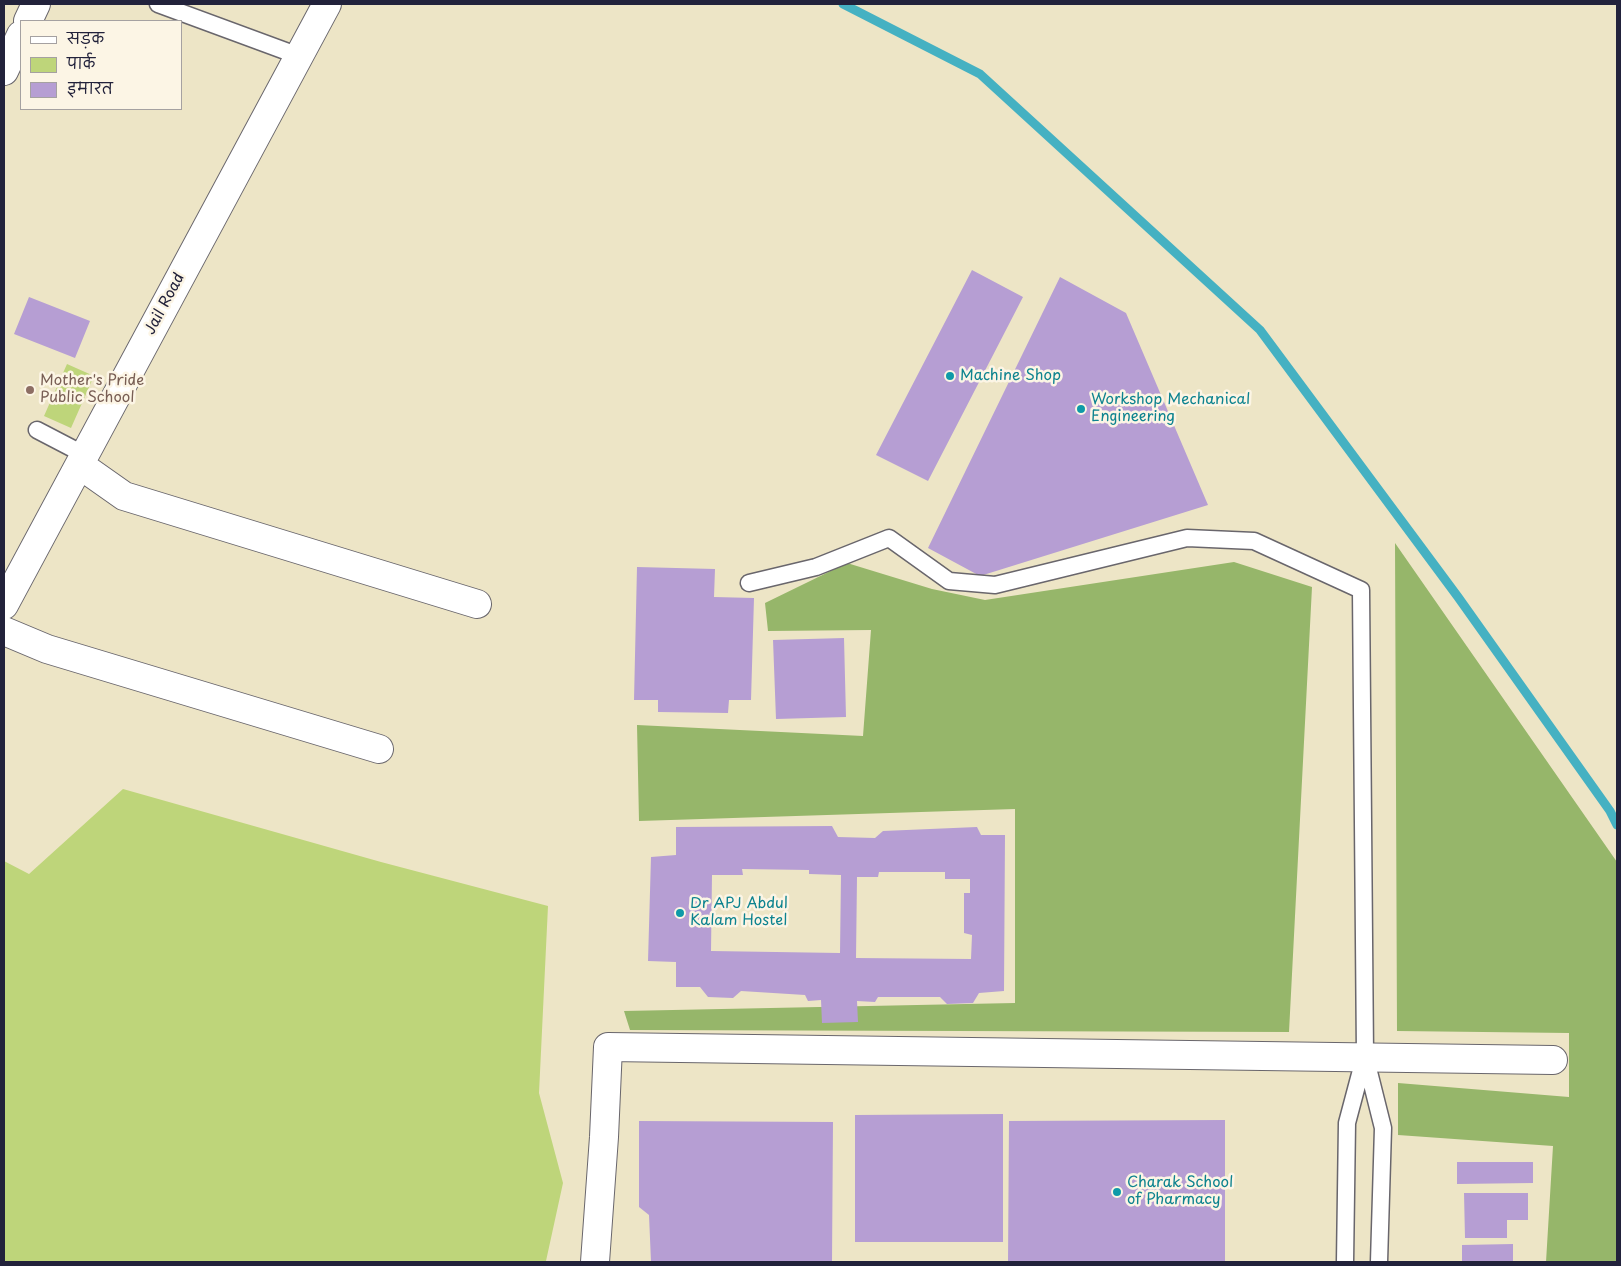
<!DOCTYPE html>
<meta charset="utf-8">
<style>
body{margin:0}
#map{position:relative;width:1621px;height:1266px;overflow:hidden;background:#ede5c6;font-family:"Playpen Sans","Playpen Sans Deva",sans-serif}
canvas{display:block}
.frame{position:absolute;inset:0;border:5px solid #22223b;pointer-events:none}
.legend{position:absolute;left:20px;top:20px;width:162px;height:90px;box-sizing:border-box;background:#fcf5e5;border:1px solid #a5a1a1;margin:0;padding:6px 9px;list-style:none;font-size:15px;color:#22223b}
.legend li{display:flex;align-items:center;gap:10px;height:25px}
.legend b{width:25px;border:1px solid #a5a1a1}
</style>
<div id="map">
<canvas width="1621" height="1266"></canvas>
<div class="frame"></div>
<ul class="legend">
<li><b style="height:6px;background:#fff"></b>सड़क</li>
<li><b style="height:14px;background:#bed57a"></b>पार्क</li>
<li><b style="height:14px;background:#b69ed3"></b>इमारत</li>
</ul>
</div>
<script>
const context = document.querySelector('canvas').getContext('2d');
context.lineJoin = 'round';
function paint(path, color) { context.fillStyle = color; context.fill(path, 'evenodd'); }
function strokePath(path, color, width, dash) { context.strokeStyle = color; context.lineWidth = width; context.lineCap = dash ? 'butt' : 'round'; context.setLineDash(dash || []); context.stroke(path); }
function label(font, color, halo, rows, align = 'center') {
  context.font = font + ' "Playpen Sans",sans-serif'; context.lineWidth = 5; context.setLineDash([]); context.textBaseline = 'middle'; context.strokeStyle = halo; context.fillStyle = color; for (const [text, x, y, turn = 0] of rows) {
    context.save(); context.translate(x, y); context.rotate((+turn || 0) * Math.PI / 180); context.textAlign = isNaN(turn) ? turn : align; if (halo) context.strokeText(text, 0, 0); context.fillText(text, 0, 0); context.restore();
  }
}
const green = new Path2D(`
 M67,364L94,376L71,428L44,416Z
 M123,789L381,862L548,906L539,1093L563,1183L546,1261L542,1262H4V861L29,874Z`);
const forest = new Path2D(`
 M1395,543L1617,862V1262H1546L1553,1146L1398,1135V1083L1569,1097V1033L1397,1031Z
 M1234,562L1312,587L1289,1032L630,1030L624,1011L1015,1003V809L639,821L637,725L863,736L871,630L768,631L765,603L847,563L932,589L985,600Z`);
const stream = new Path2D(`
 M843,4L980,74L1260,330L1458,597L1610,811L1617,825`);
const building = new Path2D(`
 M972,270L1023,297L928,481L876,455Z
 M1060,277L1126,313L1208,505L980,576L928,548Z
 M29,297L90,321L75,358L14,334Z
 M637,567L715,569L714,597L754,598L751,700H729L728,713L658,712V700H634Z
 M844,638L846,717L776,719L773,640Z
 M832,826L838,837L875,838L883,831L977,827L981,835H1005L1004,991L979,993L973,1003L947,1004L940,997H878L875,1002L857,1001L858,1022L822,1023L821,1000L808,1001L805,995L741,991L733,998L708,997L700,987H676V962L648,961L651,857L676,855V827ZM742,869L809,870V874L841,875L840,953L711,951L712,875H743ZM879,872H945V879H970V893H964V933L972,935L971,959L856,958L857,877H878Z
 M1003,1114V1242H855V1115Z
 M1225,1120V1262H1008L1009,1121Z
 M639,1121L833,1122L832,1262H651L649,1215L639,1207Z
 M1457,1162H1533V1183L1457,1184Z
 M1464,1193H1528V1220H1507V1238H1465Z
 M1513,1244V1262H1462V1245Z`);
const service = new Path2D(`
 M158,4L299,56
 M37,430L85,455
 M749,583L816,567L889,538L949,581L995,585L1187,538L1254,541L1361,590L1365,1056L1383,1128L1379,1262
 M1345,1262L1347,1123L1364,1059`);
const minor = new Path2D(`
 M28,21L36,4
 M4,71L21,35
 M80,465L124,496L477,604
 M4,605L327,4
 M4,631L47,649L379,749
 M595,1262L604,1137L608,1047L1553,1060`);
const markers = [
 [950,376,5,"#0f9aa8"],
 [30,390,5,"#8d6e63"],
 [1081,409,5,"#0f9aa8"],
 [680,913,5,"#0f9aa8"],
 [1117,1192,5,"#0f9aa8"]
];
const streetNames = [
 ["Jail Road",165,304,-62]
];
const cultureNames = [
 ["Machine Shop",960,376],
 ["Workshop Mechanical",1091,400],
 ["Engineering",1091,417],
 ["Dr APJ Abdul",690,904],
 ["Kalam Hostel",690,921],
 ["Charak School",1127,1183],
 ["of Pharmacy",1127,1200]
];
const educationNames = [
 ["Mother's Pride",40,381],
 ["Public School",40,398]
];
paint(green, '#bed57a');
paint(forest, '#96b66a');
strokePath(stream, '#45b1c2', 9);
paint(building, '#b69ed3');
strokePath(service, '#69666c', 19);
strokePath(minor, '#69666c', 30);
strokePath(service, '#fff', 16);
strokePath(minor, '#fff', 28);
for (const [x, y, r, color] of markers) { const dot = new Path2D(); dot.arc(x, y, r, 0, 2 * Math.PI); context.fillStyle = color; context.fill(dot); strokePath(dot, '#fcf5e5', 2); }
label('15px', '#22223b', '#fcf5e5', streetNames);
label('15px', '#0d838f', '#fcf5e5', cultureNames, 'left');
label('15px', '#785e54', '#fcf5e5', educationNames, 'left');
</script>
